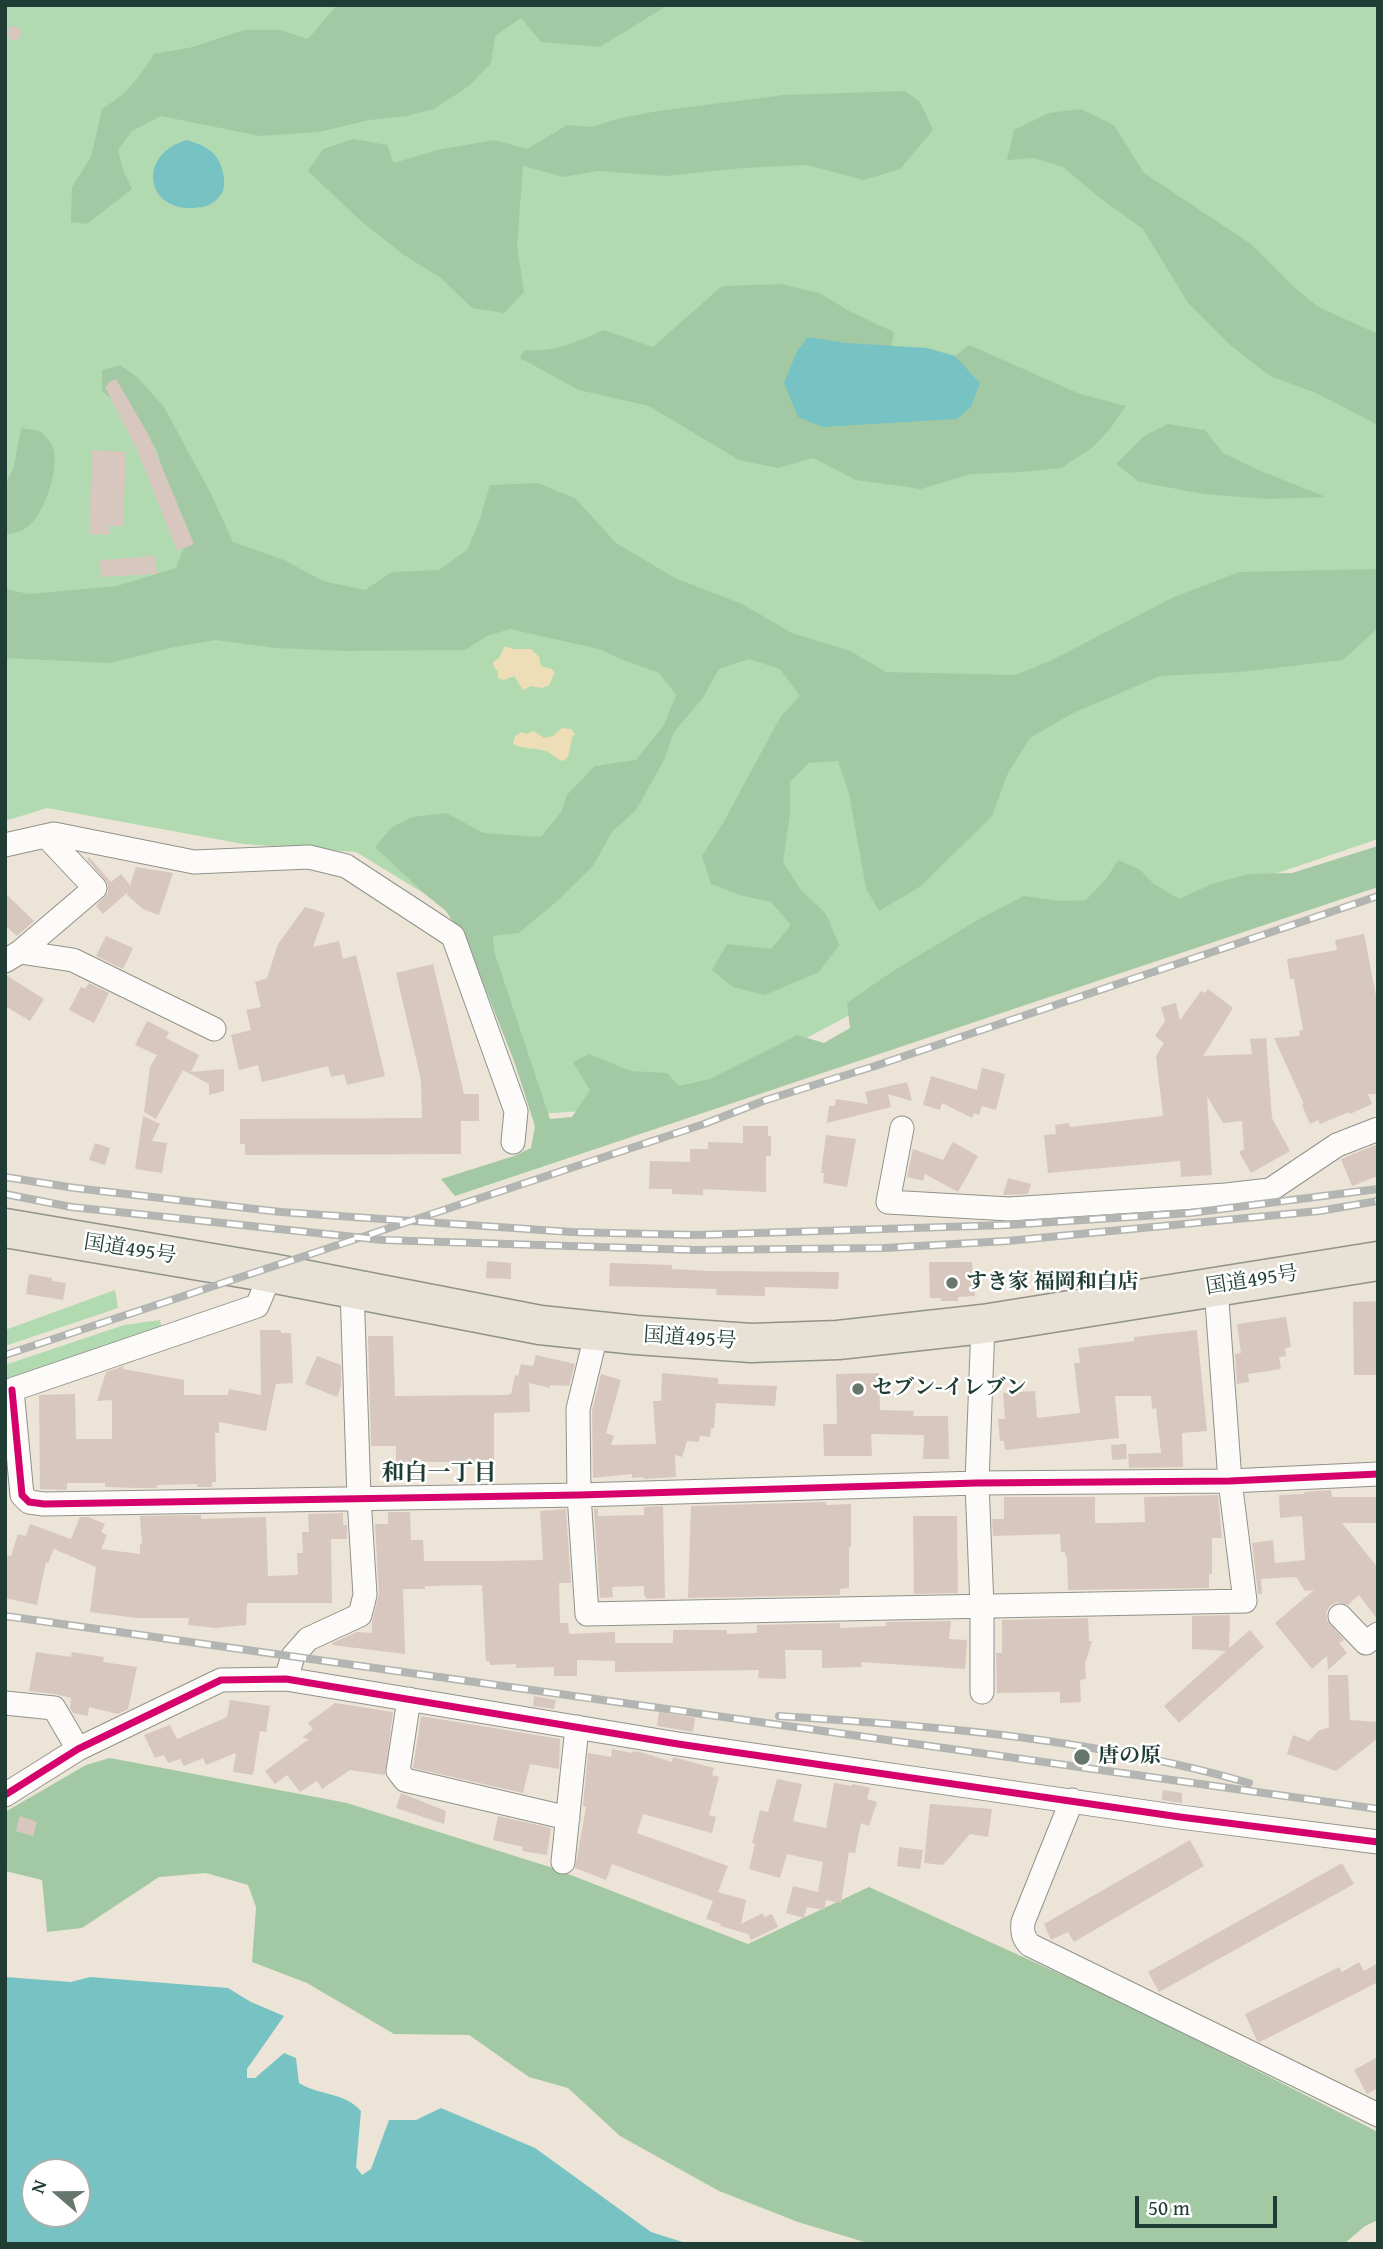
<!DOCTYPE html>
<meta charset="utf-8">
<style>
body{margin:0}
#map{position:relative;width:1383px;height:2249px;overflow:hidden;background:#ece4d6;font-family:"Gentium Book Plus",serif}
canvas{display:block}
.frame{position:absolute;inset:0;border:7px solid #1f3d34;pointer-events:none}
.north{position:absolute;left:21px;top:2158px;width:70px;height:70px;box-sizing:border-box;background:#fff;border:2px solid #a5b1ae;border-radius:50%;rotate:290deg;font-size:19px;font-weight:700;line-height:28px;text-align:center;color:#1f3d34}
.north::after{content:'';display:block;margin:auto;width:24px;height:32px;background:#67776d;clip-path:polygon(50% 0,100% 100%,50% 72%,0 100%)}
.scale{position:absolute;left:1135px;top:2196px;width:142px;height:32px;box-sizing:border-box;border:4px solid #1f3d34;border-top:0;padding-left:9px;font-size:21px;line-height:24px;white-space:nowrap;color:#1f3d34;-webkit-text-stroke:5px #fff;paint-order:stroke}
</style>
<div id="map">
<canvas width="1383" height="2249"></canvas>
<div class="frame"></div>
<div class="north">N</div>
<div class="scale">50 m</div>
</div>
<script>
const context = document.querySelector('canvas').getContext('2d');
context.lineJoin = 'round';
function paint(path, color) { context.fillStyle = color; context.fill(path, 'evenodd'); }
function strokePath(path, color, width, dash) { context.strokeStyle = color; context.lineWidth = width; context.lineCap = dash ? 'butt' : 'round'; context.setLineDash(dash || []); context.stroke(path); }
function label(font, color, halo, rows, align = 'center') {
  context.font = font + ' "Gentium Book Plus","Noto Serif JP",serif'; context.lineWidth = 5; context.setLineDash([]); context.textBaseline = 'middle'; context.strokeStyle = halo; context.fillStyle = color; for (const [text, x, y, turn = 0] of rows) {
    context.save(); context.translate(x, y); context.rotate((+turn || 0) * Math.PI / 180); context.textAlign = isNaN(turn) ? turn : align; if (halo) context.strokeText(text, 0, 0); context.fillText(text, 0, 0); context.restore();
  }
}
const green = new Path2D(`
 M5,5H1378V839L1159,913L1016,927L680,1105L536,1114L480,937L425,894L356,852L243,844L47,808L5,821Z
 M115,1290L118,1308L5,1346V1330Z
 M160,1320L163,1335L5,1382V1365L124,1325Z`);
const forest = new Path2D(`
 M337,5H668L600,47L541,42L521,18L495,36L491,63L469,86L434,109L407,116L369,120L319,132L260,136L161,116L132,131L118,150L123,170L132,189L87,224L71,222L72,187L91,157L102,109C128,93 138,79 154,54L193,47L244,30H280L308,39Z
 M905,91L920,102L933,130L900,169L864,180L806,165L743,168L666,176L598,171L563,177L523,166L517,246L524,292L504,313L472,308L441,278L404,255L363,223L308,171L323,149L353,139L387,145L394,163L437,150L494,140L527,149L567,125L592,127L620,118L658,111L784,95Z
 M1081,109L1114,125L1144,173L1251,244L1293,286L1318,307L1378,334V425L1316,393L1270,376L1229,344L1188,303L1143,229L1100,198L1063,167L1034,158L1007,160L1014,130L1049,113Z
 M781,284L819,293L851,312L894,332L890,355L980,384L955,356L969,345L1080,394L1126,406L1110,429L1092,448L1061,468L1022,472L971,474L921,489L856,480L813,458L778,468L739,460L649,406L579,390L520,358L524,350C556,352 575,343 603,330L653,347L722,286Z
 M120,365L137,377L164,407L211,494L233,542L284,560L323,581L365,590L392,572L439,570L467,550L479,522L490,485L538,483L576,499L616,543L675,578L742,604L792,633L850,651L886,672L1016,675L1052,660L1172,598L1239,572L1378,569V628L1343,660L1241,672L1160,676L1071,714L1030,738L1008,773L992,816L921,886L879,911L866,888L849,794L838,761L809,763L790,782V814L783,862L800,889L826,914L839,945L819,972L765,995L733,987L712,970L727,944L771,949L791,925L771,902L743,896L711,884L702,856L723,823L781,716L800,696L780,669L749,659L719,669L702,699L674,732L665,758L636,810L612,832L593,866L556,902L519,933L493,936L494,951L550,1119L572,1117L590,1090L573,1062L589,1054L631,1071L667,1073L679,1086L710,1079L797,1035L824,1043L850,1028L847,1003L893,971L981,918L1024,896L1061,901L1086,900L1107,878L1118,860L1139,869L1153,883L1179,899L1212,884L1248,874L1292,873L1378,846V887L455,1196L441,1179L514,1156L531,1148L535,1126L514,1061L468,945L446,911L425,894L375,847L391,828L412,817L446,813L484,833L541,837L561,812L567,795L595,766L636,760L664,725L676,695L659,673L618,658L599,649L510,629L487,636L465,650L347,651L275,648L216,640L175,647L109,663L5,658V589L29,594L117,586L176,568L184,547L157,450L130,412L102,391V370Z
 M1168,424L1205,430L1223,453L1256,469L1326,497L1267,499L1204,494L1139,482L1116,464L1144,436Z
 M21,428L40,431C43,434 48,439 51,443C62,464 45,515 26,528C20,532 12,534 5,534V485L14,467Z
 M110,1758L347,1803L553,1868L748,1944L869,1887L1122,2002L1378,2132V2220L1365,2226L1344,2244H871L798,2222L719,2191L620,2136L568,2088L529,2077L469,2035L394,2034L307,1983L252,1962L256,1907L248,1885L206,1873L159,1877L82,1928L47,1932L42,1880L5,1871V1812L86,1765Z`);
const sand = new Path2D(`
 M505,646L513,649H531L540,658V664L543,667L550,668L555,672L549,685L542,688L531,686L523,690L514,676L504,680L498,678V671L494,668L493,662L499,658Z
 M562,728L571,729L575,734L572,738L568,757L563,761C556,759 554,755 548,752C537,747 523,750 513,744L515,736L522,732L527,734L534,731L544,738L553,736Z`);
const water = new Path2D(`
 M187,140C208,146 222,155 224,179C225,186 223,193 218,198C211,206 204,207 194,208C145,211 137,154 187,140Z
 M808,337L846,343L927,348L955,356L980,383L971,407L957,419L823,427L798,417L784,383L797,351Z
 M5,1977L71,1982L90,1977L228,1988L251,2002L284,2016L247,2069V2078H255L284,2053L296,2058L299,2083C320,2096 345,2092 361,2111L356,2167L362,2175L371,2169L389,2120H416L441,2108L535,2148L651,2232L689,2244H5ZM35,2172H77V2214H35Z`);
const building = new Path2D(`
 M7 33a7 7 0 1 1 14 0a7 7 0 1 1-14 0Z
 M116,379L149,436L194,544L177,551L138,452L105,387L108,385V383Z
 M92,450L126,452L123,526H110V535L89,534Z
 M155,556L157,574L101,577L100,560Z
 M89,857L111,882L121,874L130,885L136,867L173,873L159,915L143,909L127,895L128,892L103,914L96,906L108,893V884L87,859Z
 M5,893L34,921L17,936L5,925Z
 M305,907L325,913L313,947L339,941L343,959L356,955L385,1076L347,1085L344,1074L331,1077L328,1066L262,1082L258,1065L239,1070L231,1035L251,1030L246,1010L261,1007L255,982L267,978L278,944Z
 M1364,934L1378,1006V1094H1368L1372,1104L1350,1114L1349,1112L1320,1124L1318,1120L1310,1124L1302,1105L1304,1104L1274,1038L1300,1036L1299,1031L1303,1030L1294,979H1290L1287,959L1337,950L1335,940Z
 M106,936L133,948L123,969L96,956Z
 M433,964L464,1094H479V1121H461V1154L245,1155V1144H240V1119L422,1118L421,1080L396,973Z
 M6,975L44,999L30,1021L5,1006Z
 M89,983L109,993L94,1023L69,1010L81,987L85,989Z
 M1208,989L1233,1008L1203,1056L1252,1054L1250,1039L1266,1038L1272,1118L1290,1151L1251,1173L1239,1152L1244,1149L1242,1121L1223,1123L1207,1096L1212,1175L1181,1177L1180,1161L1048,1173L1044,1135L1056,1134L1055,1125L1069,1123L1070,1127L1163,1116L1156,1056L1164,1043L1155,1036L1165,1021L1161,1007L1176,1003L1180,1020L1201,991L1205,993Z
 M147,1021L169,1032L166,1038L199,1055L191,1072L224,1069V1091L209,1095V1084L183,1070L156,1119L144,1112L150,1067L157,1055L135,1045Z
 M982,1068L1005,1074L996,1110L982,1106L979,1115L974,1113L972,1118L942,1103L940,1110L923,1105L931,1076L977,1090Z
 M907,1082L912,1101L888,1094L891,1107L827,1123L829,1106H835L836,1099L868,1104L865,1092Z
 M143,1116L160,1124L152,1141L167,1143L162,1173L135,1169Z
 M743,1126H768V1136H771V1156H766V1192L703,1189V1195L672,1194V1189H649L650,1161L690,1162V1149H708V1142L743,1143Z
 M826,1135L856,1139L847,1187L823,1183L824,1173H821Z
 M953,1142L978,1156L958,1192L925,1174L923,1181L907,1177L913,1149L943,1160Z
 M95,1143L110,1148L105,1165L89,1160Z
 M1378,1144V1176L1352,1186L1341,1159Z
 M1008,1178L1031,1184L1028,1194L1003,1195Z
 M487,1261L511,1263V1279L486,1278Z
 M929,1262H972L975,1296L958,1297V1301H941V1298H930Z
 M610,1263L672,1265V1269L708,1271L839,1272L838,1289L765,1287V1296L716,1295L717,1289L609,1286Z
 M29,1274L52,1278V1281L66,1283L63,1300L26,1294Z
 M1378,1301V1375H1354L1353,1302Z
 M1286,1317L1291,1347L1285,1348L1286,1356L1279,1357L1281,1369L1248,1374L1249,1382L1237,1384L1235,1354L1241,1353L1237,1324Z
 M260,1330H281V1333H291L293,1383L276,1384L266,1431L219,1422V1433H215L216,1482H212V1487H197V1484L157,1485V1488H138L105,1487V1483H67V1490L40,1489L39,1395L75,1394L76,1439H112V1400L97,1401L106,1372L124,1366L123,1369L184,1380V1395H228L229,1389L261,1395Z
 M1197,1330L1207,1431L1182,1433L1183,1467L1129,1468L1128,1454L1161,1453L1156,1408L1152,1409L1151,1396H1115L1119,1438L1005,1450L1004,1441H1000L998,1419H1005L1003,1393L1035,1391L1037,1418L1080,1413L1074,1363H1080L1078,1348L1134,1341V1337Z
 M368,1336H393L395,1396L504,1395L511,1394L515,1375L518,1376L521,1364L533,1366L536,1355L575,1364L569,1386L550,1385V1388L529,1383L530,1412L494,1413V1462H396V1446H371Z
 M317,1356L341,1365V1386L337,1397L305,1384Z
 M662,1373L718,1378V1384L777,1386L775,1406L716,1403L714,1428H711L710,1437L700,1436L699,1442L687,1441L682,1457L675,1455L676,1477L644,1479L643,1477L632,1478V1474L593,1478L592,1411L601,1374L621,1380L606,1433L614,1436L611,1445L656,1444L653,1401H661Z
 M879,1373L880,1410L914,1411L913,1416H948L949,1459H923L924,1435L871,1434L872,1456H824L823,1424H837L836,1374Z
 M1126,1444L1127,1459L1112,1460L1111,1445Z
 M1331,1490L1332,1497H1378V1523H1342L1378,1568V1620L1359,1595L1348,1605L1337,1602L1330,1606L1326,1613L1327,1620L1344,1640L1339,1643L1347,1653L1328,1670L1327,1656L1312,1669L1275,1623L1314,1590L1305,1591L1296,1577L1261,1579L1262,1594H1258L1252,1543L1273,1540L1275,1563L1305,1560L1302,1516L1280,1518L1279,1495L1304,1494V1492Z
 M1218,1495L1222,1538H1212V1574H1209V1588L1068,1590L1067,1557H1066L1065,1552H1061L1060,1534L993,1536L992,1519H1004V1497H1095V1523H1113L1145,1522L1144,1497Z
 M826,1502V1505L851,1504V1547H849V1588L840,1589V1595L688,1598L691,1506Z
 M663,1506L665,1598L646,1599V1596H644V1586L612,1587L613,1597L600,1598L594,1509L598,1508V1516L644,1515V1507Z
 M566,1509L571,1583H559L560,1623H568L569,1634L615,1632V1643H673V1630H727V1634L757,1633V1625L840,1623V1628L886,1626V1622L951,1621L949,1639L967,1640L965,1669L861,1662L862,1667L822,1668V1650H785L786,1679L758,1678L759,1670L615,1672V1661L577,1660V1676H554V1667L516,1668V1664L490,1665L489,1661H486L482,1585L425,1586V1589H403L405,1654L332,1645V1643L357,1632L372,1633V1622L379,1594L375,1524H388V1512H410L411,1540H423L424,1561H495L543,1560L540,1511Z
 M343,1513V1525H347V1539H331L332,1603H247L246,1625L215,1628L188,1625L189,1618H137L90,1612L96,1567L54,1549L48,1563L46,1562L37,1605L5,1598V1555L11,1556L18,1534L26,1536L30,1524L71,1539L80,1517H88L105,1524L101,1532L107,1535L101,1549L140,1554V1544H142L140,1516L201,1515V1519L266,1517L268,1576L298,1575L297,1553H303L302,1532H309L308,1514Z
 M913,1516H957L958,1593L914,1594Z
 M1230,1615L1229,1648L1250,1630L1264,1647L1179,1723L1164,1706L1226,1651L1192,1649V1616Z
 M1088,1618L1089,1641H1092L1085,1664L1086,1679L1080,1680L1081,1702L1060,1703V1692L997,1693L996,1653H1002V1620Z
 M36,1652L71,1657L72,1652L104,1657L103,1662L137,1667L128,1709L118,1714L89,1707L88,1716L73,1713L70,1708L71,1698L55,1694L29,1691Z
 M1328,1675H1348L1350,1720L1378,1722V1738L1336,1771L1287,1754L1293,1735L1309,1741L1318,1731L1329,1727Z
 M534,1696L556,1700L554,1709L533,1706Z
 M230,1700L270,1706L266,1732L260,1731L253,1775L233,1772L236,1753L206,1765L203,1758L184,1766L180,1759L168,1763L164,1755L155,1758L144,1735L170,1725L177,1739L227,1717Z
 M335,1703L393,1712L385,1775L350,1770L322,1789L317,1781L300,1792L287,1775L275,1784L265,1771L309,1739L302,1738L313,1729L308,1723Z
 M659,1712L695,1718L693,1732L657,1726Z
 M421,1716L560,1739L559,1769L530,1764L523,1793L413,1768Z
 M612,1749L632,1753L633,1751L640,1752L672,1762L673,1757L714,1768L712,1775L719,1777L709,1815L716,1817L712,1833L643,1814L637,1833L728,1866L718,1892L746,1900L741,1924L763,1913L764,1917L772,1914L778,1927L751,1940L748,1934L720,1926L721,1924L706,1919L713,1901L612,1864L606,1880L575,1868L586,1807L583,1806L588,1753L611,1757Z
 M777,1779L802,1784L793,1821L826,1828L834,1783L852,1786L853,1784L870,1788L867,1799L877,1802L869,1826L861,1823L855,1853L849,1852L841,1903L826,1900L824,1910L807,1907L804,1918L786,1913L793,1886L818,1892L823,1862L787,1854L780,1878L749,1869L755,1844L752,1843L760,1810L768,1812Z
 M1163,1790L1182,1793V1803L1162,1800Z
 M401,1793L446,1811L444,1824L396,1808Z
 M930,1804L992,1809L988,1837L970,1834L943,1865L924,1863Z
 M20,1816L37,1822L33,1836L16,1831Z
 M498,1816L551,1828L547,1855L522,1851L523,1847L493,1840Z
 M1190,1840L1204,1866L1074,1942L1068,1932L1051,1940L1044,1924Z
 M899,1847L923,1850L920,1869L897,1866Z
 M1342,1863L1354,1884L1159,1992L1148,1972Z
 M1359,1962L1364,1971L1378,1963V1982L1260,2042L1257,2041L1245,2014L1339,1967L1342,1972Z
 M1378,2057V2088L1367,2094L1354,2070Z`);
const street = new Path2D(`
 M5,845L54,834L194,862L309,857L346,866L453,936L516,1111L513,1142
 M20,952L73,960L214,1029
 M5,961L20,952L95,888L46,836
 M902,1128L888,1202L1009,1209L1226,1195L1270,1190L1337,1145L1378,1129
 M597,1331L578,1409L579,1495L587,1614L1245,1601L1230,1481L1216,1287
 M12,1390L22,1495L29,1502L44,1504L579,1495L977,1483L1230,1481L1378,1474
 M5,1392L257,1306L271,1273
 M1340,1616L1366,1643L1378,1634
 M286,1679L293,1656L308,1639L360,1615L365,1595L359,1498L352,1288
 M982,1692V1607L977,1483L983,1324
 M409,1699L398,1771L405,1780L568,1818
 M5,1703L54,1708L78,1749
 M5,1795L78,1749L221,1680L286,1679L678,1744L1180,1817L1378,1842
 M1072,1800L1023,1922C1022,1932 1023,1938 1030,1945L1378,2115
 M563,1862L577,1727`);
const highway = new Path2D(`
 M5,1228L271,1273L540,1325L636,1335L751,1343L838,1340L983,1324L1378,1261`);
const rail = new Path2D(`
 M5,1177L75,1188L281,1212L571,1232L696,1235L1007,1225L1190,1213L1378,1189
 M5,1194L71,1207L383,1240L694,1250L884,1248L1007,1241L1319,1211L1378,1201
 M5,1355L704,1124L766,1100L875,1066L1378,896
 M5,1616L1378,1809
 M779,1716C938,1726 1096,1739 1249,1783`);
const cycleway = new Path2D(`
 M12,1390L22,1495L29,1502L44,1504L579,1495L977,1483L1230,1481L1378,1474
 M5,1795L78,1749L221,1680L286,1679L678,1744L1180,1817L1378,1842`);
const markers = [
 [952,1283,7,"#67776d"],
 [858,1389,7,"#67776d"],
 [1082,1757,9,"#67776d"]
];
const streetNames = [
 ["国道495号",130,1250,9],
 ["国道495号",1252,1281,-9],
 ["国道495号",690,1339,4]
];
const poiNames = [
 ["すき家 福岡和白店",966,1283],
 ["セブン-イレブン",872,1389],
 ["唐の原",1098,1757]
];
const neighbourhoodNames = [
 ["和白一丁目",439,1474]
];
paint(green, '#b1dab0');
paint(forest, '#a3c9a4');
paint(sand, '#eddeb7');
paint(water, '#77c3c4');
paint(building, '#d8c7be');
strokePath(street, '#91928a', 25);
strokePath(highway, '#91928a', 41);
strokePath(street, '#fcfbf9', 23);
strokePath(highway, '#e8e1d5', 38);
strokePath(rail, '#b3b5b2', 8);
strokePath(rail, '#fff', 5, [16]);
strokePath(cycleway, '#d6006c', 7);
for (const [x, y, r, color] of markers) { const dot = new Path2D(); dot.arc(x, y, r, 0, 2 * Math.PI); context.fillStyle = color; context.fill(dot); strokePath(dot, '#fff', 2.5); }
label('21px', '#1f3d34', '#fff', streetNames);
label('bold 21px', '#1f3d34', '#fff', poiNames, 'left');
label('bold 23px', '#1f3d34', '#fff', neighbourhoodNames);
</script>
